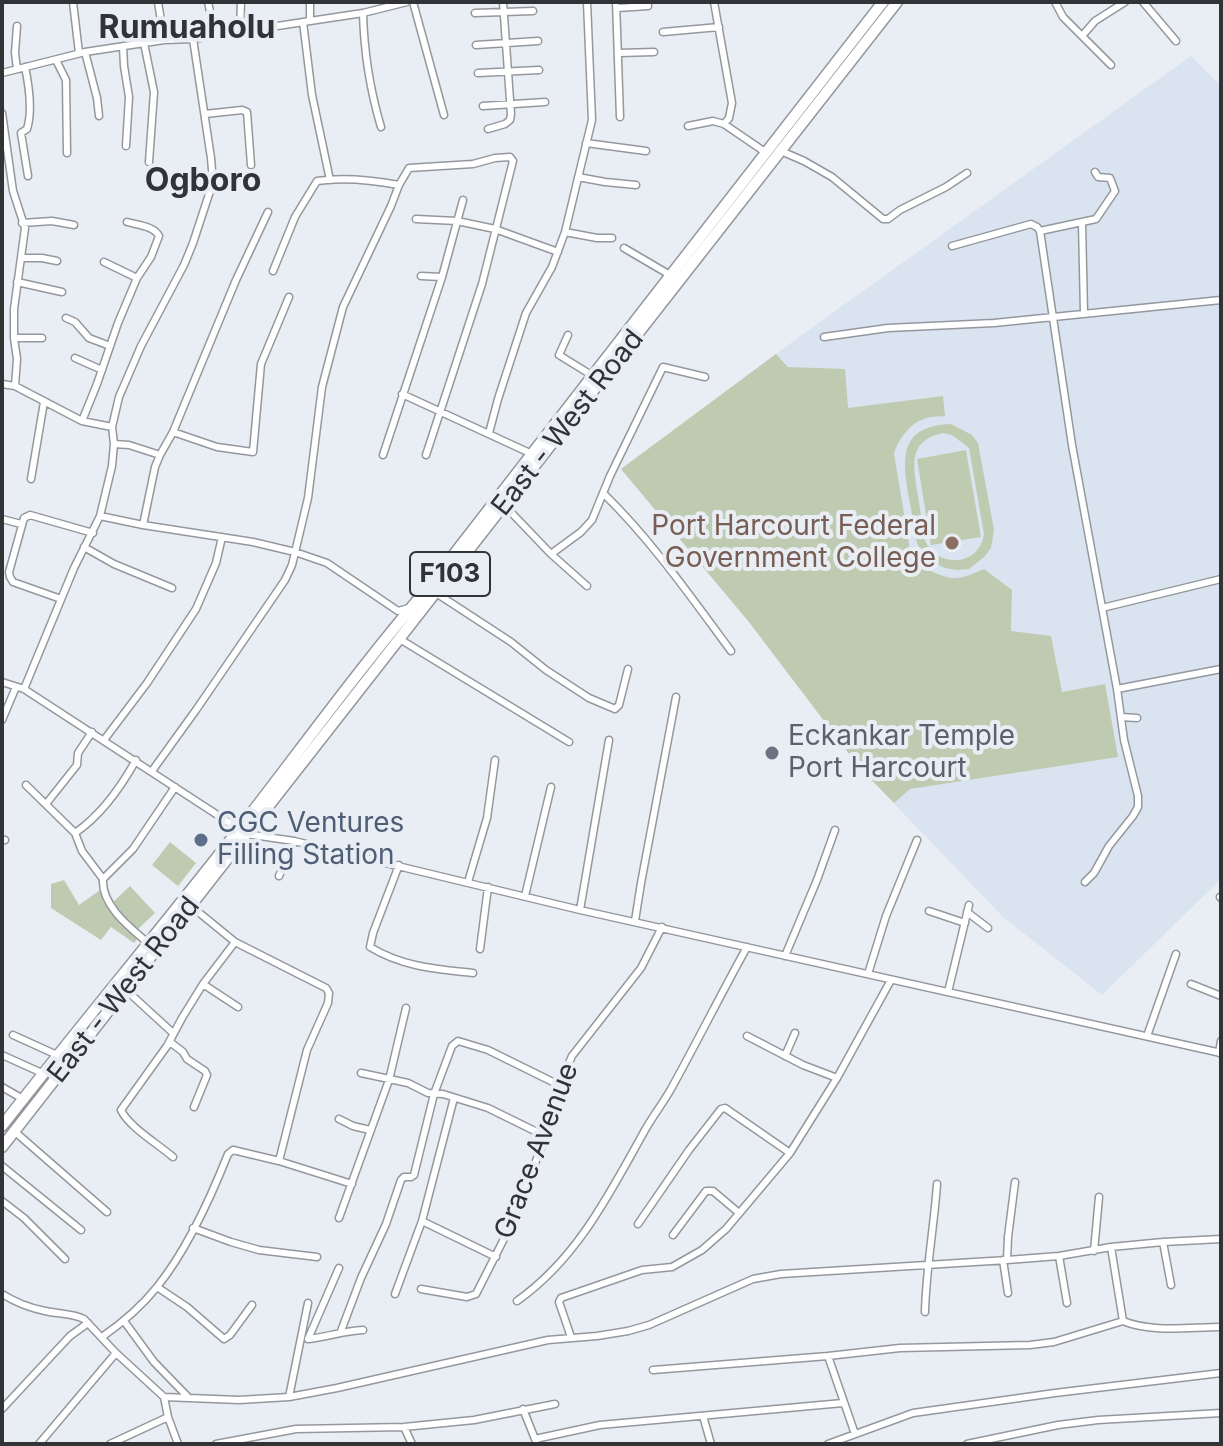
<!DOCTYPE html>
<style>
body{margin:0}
#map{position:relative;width:1223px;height:1446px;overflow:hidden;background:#e9edf4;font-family:Inter,sans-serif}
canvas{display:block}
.frame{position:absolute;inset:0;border:4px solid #323336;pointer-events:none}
</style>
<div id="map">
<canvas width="1223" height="1446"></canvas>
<div class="frame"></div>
</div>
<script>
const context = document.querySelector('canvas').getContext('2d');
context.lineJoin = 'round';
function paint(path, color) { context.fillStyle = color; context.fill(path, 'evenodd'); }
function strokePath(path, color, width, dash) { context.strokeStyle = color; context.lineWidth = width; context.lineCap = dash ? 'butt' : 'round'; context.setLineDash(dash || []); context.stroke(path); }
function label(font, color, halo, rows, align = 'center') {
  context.font = font + ' Inter,sans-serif'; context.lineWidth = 8; context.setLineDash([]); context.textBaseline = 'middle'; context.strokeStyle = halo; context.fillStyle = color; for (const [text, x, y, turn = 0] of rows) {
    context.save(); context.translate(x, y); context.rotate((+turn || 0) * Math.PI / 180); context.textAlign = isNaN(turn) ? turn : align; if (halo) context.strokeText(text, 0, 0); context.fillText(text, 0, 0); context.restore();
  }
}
const built = new Path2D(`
 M1191,56L1221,86V879L1102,995L1003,917L859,767L749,622L621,469L799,337Z`);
const green = new Path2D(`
 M776,354L788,367L845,369L848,408L943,396L945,416C938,417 930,416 924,419C910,423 897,441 894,454L911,556C920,567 938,576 952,578C963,579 974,573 984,569L1012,590L1011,631L1051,636L1062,692L1105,684L1118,757L910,789L894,803L859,767L749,622L621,469Z
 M951,424L972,435L978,443L994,530L991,548L984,557L969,569L957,570L945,568L932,562L922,554L917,543C914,528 912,513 909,498C902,458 899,426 951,424ZM943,433L952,435L969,448L984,534C979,567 938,568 925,541C923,526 920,511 918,496C914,467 906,441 943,433Z
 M966,450L981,537L931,545L917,459Z
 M170,842L196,863L178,886L152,865Z
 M64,880L79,905L103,888L117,921L137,939L134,943L111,927L101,940L51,908V884Z
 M130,886L155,913L137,930L112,903Z`);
const street = new Path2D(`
 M73,2L79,53
 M158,2L164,40
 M208,2L215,35
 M310,2V21
 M413,2L444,115
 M616,2L620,117
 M714,2L732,103L729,118L724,124
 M1055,2L1063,17L1082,36
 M1143,2L1176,41
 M617,8L648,6
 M363,13C364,51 370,90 381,127
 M475,13L533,11
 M303,22L312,95L330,180
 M17,26L15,53L17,69
 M240,31L241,2
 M663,32L719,27
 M144,43L154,92L149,162
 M476,45L538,41
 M123,46L124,66L129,97L126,146
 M85,52L97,98L99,116
 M619,53L654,52
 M56,60L66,80L67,153
 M1111,65L1082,36L1095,21L1125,2
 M25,67C29,86 33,110 27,129L21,133L28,176
 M2,73L85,52L164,40L193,39L310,21L363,13L407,2
 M478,73L539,70
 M483,106L545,102
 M2,113L13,191L25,228L14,309V338L17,359L15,386
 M205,114L242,110L247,112L251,165
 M688,126L713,121L724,124L765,152
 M488,129L505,124L510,120L511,114L503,2
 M586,143L646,151
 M781,151L804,161L832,177L883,219H888L900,210L946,187L967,173
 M578,177L605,182L636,185
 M416,219L457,221L495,229L558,252
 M22,223L52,221L74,225
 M1082,223L1084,313
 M1040,231L1096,219L1115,191L1110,178L1098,177L1095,172
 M565,232L597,238H612
 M952,246L1031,224L1037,227L1040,231L1072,445L1117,689L1124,740L1138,796V807L1133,816L1109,846L1094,873L1085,882
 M624,248L670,275
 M21,258H42L57,261
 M104,262L137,278
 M273,271L295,217L317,181C343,177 372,180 399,185
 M421,276L442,277
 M17,282L62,292
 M66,318L75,322L89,338L110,346
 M568,335L559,355L593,376
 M824,337L888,328L994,323L1221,300
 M14,338H42
 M75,358L102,370
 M2,384L15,386L82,421L112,427
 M402,394L532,454
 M82,421L97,384L118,323L137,278L151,257L159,236C154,226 137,225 127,222
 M173,432L217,447L253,452L261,364L289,297
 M489,433L498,399L526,313L552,267L565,232L592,120L587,2
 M114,444L129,445L160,455
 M383,455L442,277L463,200
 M31,479L44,402
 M604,494C652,541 691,597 731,651
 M504,505L551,554L587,586
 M100,516L143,525L253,542L295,552L327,563L398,611L409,608
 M2,519L21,524
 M143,525L155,467L160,455L173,432L236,280L268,212
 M84,547L114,564L172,588
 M551,554L581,532L592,520L610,476L663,367L705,377
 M436,593L511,642L546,670L589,698L615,709L619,705L628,669
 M61,599L13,582L10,577L9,572L24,518L30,515L93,533
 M1102,608L1221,579
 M398,638L569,742
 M2,682L24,689L239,829
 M24,689L74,568L100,516L112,466L114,444L112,427L119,397L141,346L184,265L193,243L213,182L211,158L193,39
 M1117,689L1221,669
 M1121,717L1137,718
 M2,720L16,687
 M104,740L147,683L196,609L216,563L222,537
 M152,771L196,710L285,580L292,565L308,498L322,387L343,307L391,206L399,185L409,168L473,164L495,158L510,157L513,161L482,284L426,455
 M26,785L75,833L82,851L103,879C101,905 129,927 148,943
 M46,804L77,765L78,753L92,732
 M75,833C100,816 121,787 136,760
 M246,834L294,841L580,910L1221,1053
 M2,840H5
 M399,865L373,933L370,947C403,967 436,969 473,973
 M279,876L294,841
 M103,879L133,849L175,787
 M468,882L487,818L495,760
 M525,896L551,787
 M1220,897L1221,898
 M191,906L235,942L326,988L329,993L328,1003L307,1050L279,1161
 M580,910L609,740
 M929,911L965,923
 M967,912L988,928
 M635,921L641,883L676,697
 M480,949L488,887
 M785,956L817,880L835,830
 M868,974L886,916L917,840
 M203,984L238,1007
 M1191,984L1221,996
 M126,990L173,1033
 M948,992L969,905
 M13,1035L57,1055
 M747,1036L803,1065L837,1078
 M1147,1036L1176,954
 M170,1042L183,1052L187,1059L205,1071L207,1075L194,1107
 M1219,1053L1221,1041
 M2,1055L42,1073
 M785,1056L795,1033
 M361,1073L408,1083L428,1093L443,1094L488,1108L545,1136
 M2,1087L23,1099
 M339,1119L353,1126L370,1130
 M14,1131L107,1212
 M173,1157C158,1144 129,1127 121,1110L167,1046L182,1018L203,984L235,942
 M2,1166L81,1230
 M2,1201L24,1218L65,1259
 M339,1218L389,1080L406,1008
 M422,1221L496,1257
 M638,1224L689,1150L721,1109L725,1108L790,1153
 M193,1228L231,1242L259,1250L317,1257
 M673,1235L706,1191H713L739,1213
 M1163,1242L1171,1285
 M1111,1247L1123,1321
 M1094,1251L1099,1197
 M1059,1256L1067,1303
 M1003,1260L1008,1293
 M1007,1260L1008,1237L1015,1182
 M157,1287L187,1307L224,1339L230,1335L252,1305
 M421,1289L467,1297L476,1294L511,1225L555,1112L565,1072L572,1056L641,968L662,927
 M2,1294C15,1302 30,1308 45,1311C58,1314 72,1313 84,1319L116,1353L164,1397L168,1417L178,1444
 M395,1294L422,1221L454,1098
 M517,1301C577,1259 610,1193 645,1130C653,1116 663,1103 671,1089C697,1042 721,994 747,947
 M925,1312C926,1269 934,1227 937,1184
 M124,1321L154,1362L188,1397
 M341,1331L361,1278L386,1224L401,1180L404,1177H411L414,1175L434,1094L452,1046L458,1041L488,1050L561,1086
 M102,1337C122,1323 141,1307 157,1287C186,1251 211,1197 228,1154L233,1150L279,1161L352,1184
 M571,1337L559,1302L561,1298L642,1270L672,1267L702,1250L726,1229L790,1153L837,1078L891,980
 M308,1339L339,1268
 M308,1339C327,1337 343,1331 363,1330
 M828,1356L855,1434
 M653,1370L828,1356L900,1348L1030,1345L1054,1342L1123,1321C1152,1333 1190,1327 1221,1327
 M164,1397L239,1400L289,1397L337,1388L548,1340L597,1336L628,1331L649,1325L753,1279L781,1274L1007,1260L1059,1256L1111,1247L1163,1242L1221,1239
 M289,1397L308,1303
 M2,1409L70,1336L88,1323
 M523,1409L537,1444
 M703,1416L711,1444
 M404,1427L412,1444
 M535,1439L600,1425L843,1403
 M39,1444L116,1353
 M110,1444L168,1417
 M216,1444L296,1429L404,1427L474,1420L555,1404
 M828,1444L913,1413L1055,1393L1221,1373
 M967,1444L1058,1425L1098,1420L1221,1413`);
const primary = new Path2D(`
 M2,1126C80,1026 162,928 240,828C302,748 361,666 427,589L883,2
 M2,1147L897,2`);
const markers = [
 [952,543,8,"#8d6e63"],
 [772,753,8,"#6b7280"],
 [201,840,8,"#5c6f8a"]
];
const shields = [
 [450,574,80]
];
const shieldNames = [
 ["F103",450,574]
];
const streetNames = [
 ["East - West Road",568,423,-52],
 ["East - West Road",124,990,-52],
 ["Grace Avenue",537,1151,-69]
];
const educationNames = [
 ["Port Harcourt Federal",936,527],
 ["Government College",936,559]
];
const worshipNames = [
 ["Eckankar Temple",788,737],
 ["Port Harcourt",788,769]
];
const serviceNames = [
 ["CGC Ventures",217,824],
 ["Filling Station",217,856]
];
const quarterNames = [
 ["Rumuaholu",187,28],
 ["Ogboro",203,181]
];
paint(built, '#dae3f0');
paint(green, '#becbb1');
strokePath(street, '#94989e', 9);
strokePath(primary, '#94989e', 13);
strokePath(street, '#fff', 6);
strokePath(primary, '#fff', 10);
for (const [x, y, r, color] of markers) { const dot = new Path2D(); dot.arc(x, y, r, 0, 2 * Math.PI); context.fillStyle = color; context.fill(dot); strokePath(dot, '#e9edf4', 3); }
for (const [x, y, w] of shields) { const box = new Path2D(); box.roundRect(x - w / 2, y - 22, w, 44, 6); context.fillStyle = '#e9edf4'; context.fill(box); strokePath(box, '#323336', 2); }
label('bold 26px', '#323336', null, shieldNames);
label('28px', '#323336', '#e9edf4', streetNames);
label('28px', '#785e54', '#e9edf4', educationNames, 'right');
label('28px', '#5b616d', '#e9edf4', worshipNames, 'left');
label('28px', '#4e5e75', '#e9edf4', serviceNames, 'left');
label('bold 32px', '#323336', '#e9edf4', quarterNames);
</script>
